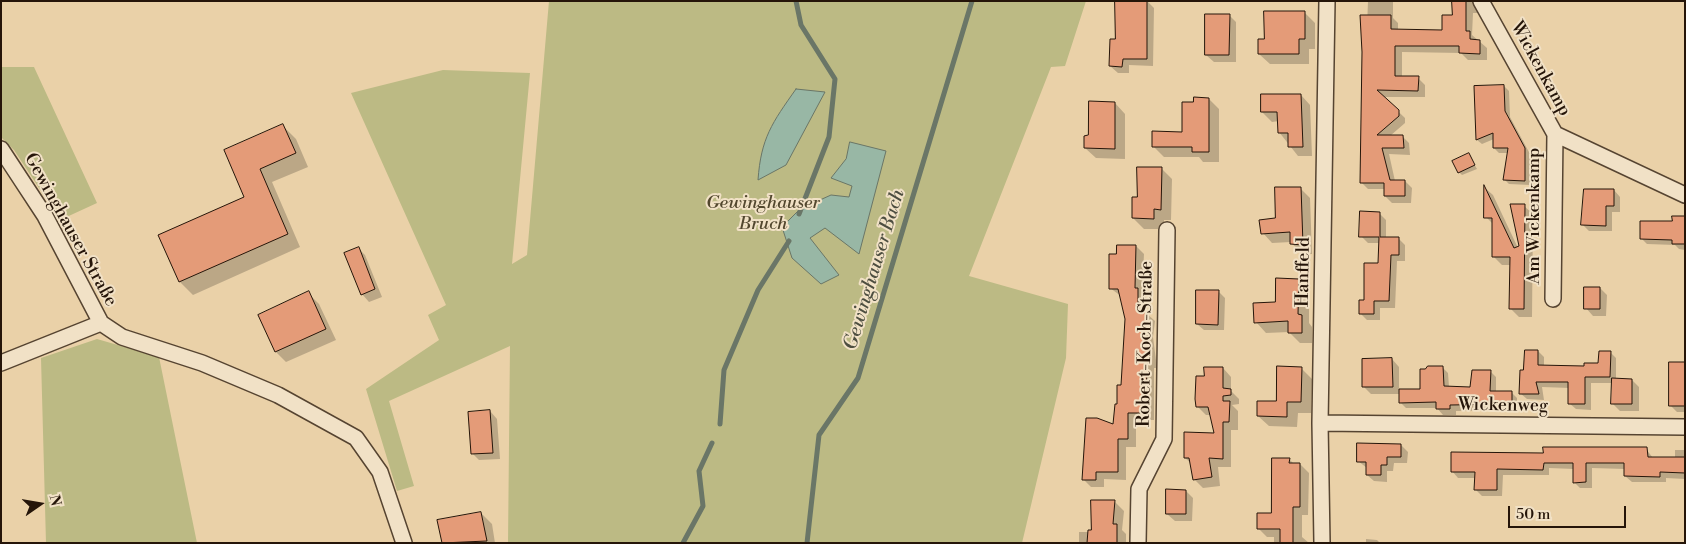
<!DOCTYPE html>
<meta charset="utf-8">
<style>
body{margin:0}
#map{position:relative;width:1686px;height:544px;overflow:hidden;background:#ead1a8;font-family:"Libre Bodoni",serif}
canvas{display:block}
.frame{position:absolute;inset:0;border:2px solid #251509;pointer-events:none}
.north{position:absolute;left:15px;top:479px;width:50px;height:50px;-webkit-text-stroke:4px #f1e1c6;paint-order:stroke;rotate:77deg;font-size:14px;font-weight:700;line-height:20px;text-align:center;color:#251509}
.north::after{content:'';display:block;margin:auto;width:18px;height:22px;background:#251509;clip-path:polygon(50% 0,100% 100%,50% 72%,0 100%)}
.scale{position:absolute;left:1508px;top:506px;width:118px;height:22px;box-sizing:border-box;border:2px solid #251509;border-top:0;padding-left:6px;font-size:15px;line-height:18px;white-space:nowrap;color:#251509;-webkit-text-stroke:4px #f1e1c6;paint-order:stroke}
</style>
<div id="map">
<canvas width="1686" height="544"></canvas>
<div class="frame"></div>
<div class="north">N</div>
<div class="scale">50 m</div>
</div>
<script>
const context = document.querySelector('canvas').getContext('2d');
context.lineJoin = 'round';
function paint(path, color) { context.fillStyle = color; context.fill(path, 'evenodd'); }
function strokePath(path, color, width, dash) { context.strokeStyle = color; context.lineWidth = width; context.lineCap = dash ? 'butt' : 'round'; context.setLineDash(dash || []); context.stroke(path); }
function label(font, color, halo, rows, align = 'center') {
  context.font = font + ' "Libre Bodoni",serif'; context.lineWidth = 4; context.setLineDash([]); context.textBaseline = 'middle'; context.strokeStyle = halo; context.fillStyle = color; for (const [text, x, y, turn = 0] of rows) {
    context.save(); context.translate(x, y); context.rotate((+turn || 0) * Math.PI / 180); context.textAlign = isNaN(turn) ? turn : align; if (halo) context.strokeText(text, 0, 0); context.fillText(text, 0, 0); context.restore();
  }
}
const green = new Path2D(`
 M549,1H1086L1065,66L1051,67L969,276L1068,304L1066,358L1022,543H508L510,346L389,401L414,486L397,491L366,389L439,340L428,315L446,305L351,93L443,70L530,73L512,264L527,255Z
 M1,67H34L97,203L60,220L14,150L1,137Z
 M97,339L159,357L197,543H46L41,358Z`);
const water = new Path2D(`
 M796,89L825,92L786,165L758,180C761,138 772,123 796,89Z
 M850,142L886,151L859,254L825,228L810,238L839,275L821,284L792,258L782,227L800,209L831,195L849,197L852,186L831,178L846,159Z`);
const shadow = new Path2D(`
 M1147,1L1154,8L1153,66L1129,65V73H1118L1110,66L1116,40Z
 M1368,1H1393V18L1398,23V30L1443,31L1453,16L1454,1H1474L1479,13H1473L1472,35L1487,48V60H1468L1461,53L1402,52V78H1418L1425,85V97H1383L1405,118V123L1390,136H1402L1409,143L1410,155L1389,154L1395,181H1405L1412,188L1411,203H1392L1385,196V189H1368L1361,182Z
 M1304,12L1315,23V49H1309V64H1270L1259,54L1265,40Z
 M1229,15L1236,22V62H1214L1206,55Z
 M1504,86L1509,91L1510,117L1530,154V185L1509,184L1504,179L1508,153H1499L1494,148V139L1482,144L1477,140L1475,87Z
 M1301,95L1310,105L1312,156H1298L1279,132V121L1272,122L1262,112Z
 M1209,99L1219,109V162H1203L1199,157H1164L1153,146L1183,133L1195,103Z
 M1115,103L1125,114V159L1096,158L1085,148L1090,136Z
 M283,126L296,139L308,167L272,182L300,247L193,295L180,282L160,236L246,198L225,151Z
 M1469,155L1477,169L1462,175L1459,172Z
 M1161,168L1172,179L1171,220H1164V229H1144L1133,218L1138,198Z
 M1300,188L1310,198L1312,254H1301L1291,242L1272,243L1263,233Z
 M1485,188L1493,195L1518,248L1521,247L1524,206L1533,214L1532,317H1519L1510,308L1511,265H1502L1493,256L1494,225L1486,217Z
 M1614,190L1620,197V212H1612V231H1589L1583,225Z
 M1379,213L1386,220V238H1398L1405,245V261H1397L1395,308H1380V320H1367L1361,314L1380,265V243H1368L1361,236Z
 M1685,217V250L1679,249L1675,245L1647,244L1642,239Z
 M1136,246L1144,254L1142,294L1146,297V313L1155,321L1153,337L1157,368H1154V420H1136V447H1126V480L1104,479V487H1091L1083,479L1114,425L1123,386L1126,319L1121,296L1110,288L1117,255Z
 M358,248L365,255L382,297L369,302L362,294Z
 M1298,280L1309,291V323L1312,327V343H1300L1289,332L1266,333L1256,322Z
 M1600,288L1607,295L1606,316H1593L1586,308Z
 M1218,291L1225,298L1224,330H1204L1197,324Z
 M308,293L319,304L336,340L286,362L276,352Z
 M1538,351L1544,357V366L1586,367L1600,364L1610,352L1616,358V380H1632L1639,387V411H1620L1613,404V383H1591V410L1576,409L1569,403L1570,388L1542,387L1544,400L1527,399L1520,393L1524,371Z
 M1392,359L1399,367V390H1422L1442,367L1448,373L1449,387L1471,388L1490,371L1496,377V392H1511L1517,398V410L1456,411V415H1443L1437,408H1406L1400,402V394H1371L1364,387Z
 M1685,364V412H1677L1670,405Z
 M1223,368L1231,377V391L1239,399V404L1232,405L1238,411V430H1231V467H1218L1220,486L1203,488L1194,479L1192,464L1185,458L1215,434L1211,415H1206L1197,406L1205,377Z
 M1301,368L1312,379L1311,413H1298L1297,427L1269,426L1258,416L1277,403Z
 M490,411L497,419L500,459L479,460L472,453Z
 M1401,445L1408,452L1407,463H1394L1393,471H1387V482L1374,481L1367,475V468L1358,461Z
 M1646,449L1653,458H1675V450H1685V479L1666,478V482H1632L1625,476V469L1592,468V488H1580L1574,482V469L1549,468V475H1503L1502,496H1482L1476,490V478H1458L1452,471L1544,455Z
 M1289,459L1294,464H1300L1309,473L1308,515H1302V537L1309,543H1274V537H1267L1258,528L1273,514Z
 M1186,491L1193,498L1192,521H1175L1167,514Z
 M1115,502L1124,511L1122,530L1126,534V543H1079V532H1092Z
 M481,513L492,524L495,543H443Z
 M1366,539L1377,540L1380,543H1366Z`);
const stream = new Path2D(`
 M796,1L801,25L835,79L829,137L799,214
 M720,424L724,370L758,290L789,241
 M683,543L703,506L699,471L712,443
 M807,543L819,435L858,378L972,1`);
const building = new Path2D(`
 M1115,1H1147V59H1123L1122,67L1109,66L1110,39H1115Z
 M1452,1H1466V31H1470V39L1480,40V54L1459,53V46H1395V76H1419L1418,91L1377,90L1399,110V116L1377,135H1403L1404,148H1382L1390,180H1405V196H1384V183H1360L1362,52L1360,15H1391V29L1442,30V15H1452Z
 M1264,11H1305V39H1299V54H1258V39H1264Z
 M1205,14H1230L1229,55H1205Z
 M1504,85L1505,111L1525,148V181L1503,180L1508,148H1493V133L1476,140L1474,86Z
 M1261,94H1301L1303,147H1288V133H1278L1277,112H1261Z
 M1194,97L1209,98V152H1192V147H1152V131L1182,132V102H1193Z
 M1089,101L1115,102V149L1084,148V136L1088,135Z
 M283,124L296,153L260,169L288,234L179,282L158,235L244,197L224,150Z
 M1469,153L1475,165L1458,173L1452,161Z
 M1137,167H1162L1161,210L1154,209V219L1132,218V197H1137Z
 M1484,185L1514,248L1519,246L1510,204H1525L1524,309H1509L1510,257H1492V218H1484Z
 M1275,187H1301L1303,245L1290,244V232L1261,234L1259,220L1275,218Z
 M1584,189H1614V206H1606V226L1581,225Z
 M1360,211L1380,212V237H1399V255H1391L1389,301H1374V314H1359V300H1364V263H1378L1379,237H1359Z
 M1672,216H1685V244H1672V240L1640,239V221H1672Z
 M1117,245H1136L1135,288H1138V312H1148L1146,329L1149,361H1147L1146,413H1128V439H1118V472H1096V480H1082L1086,418H1097L1113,424L1115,404H1117V385H1121L1125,319L1118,289H1109V254H1116Z
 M359,247L375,289L361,295L344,253Z
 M1276,278L1299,279L1298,314L1302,315V333H1288V321L1254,323L1253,303L1275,302Z
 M1584,287H1600V309H1584Z
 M1196,290H1219L1218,325L1196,324Z
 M309,291L326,329L275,352L258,315Z
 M1525,350H1538V365L1584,366V363H1598L1599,351H1611L1610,377H1585V404H1568V382H1536L1539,394H1519L1520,370H1523Z
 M1392,358L1393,387H1362V359Z
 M1669,362H1685V406H1669Z
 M1277,366L1302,367L1301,402H1287V417L1257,416V401H1276Z
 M1428,366H1443L1444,386L1470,387L1472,370H1491L1490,391H1512V404L1450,405V409H1436V402L1399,403V389H1420V369H1425Z
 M1204,367H1223V388L1231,389V395L1223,396V401H1230L1229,422H1223V459L1209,458L1212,477L1193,480L1189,458H1184V432L1214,433L1208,407H1196L1195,399L1196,376H1204Z
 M1612,378L1632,379V404H1611Z
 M490,410L493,453L471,454L468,412Z
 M1357,443L1401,444V457H1387V465H1381V475H1366V462H1357Z
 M1543,447H1647L1648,457H1685V473L1660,472V477L1624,476V463H1586V482L1573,483V463H1544L1543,470L1497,469V490H1474L1475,472H1451V452L1543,453Z
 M1272,458H1290L1289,463H1300V507H1293V543H1280V529H1257V513H1271Z
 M1166,489L1186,490V514H1166Z
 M1091,500H1115L1113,524H1117V543H1087L1088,530H1091Z
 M481,512L487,541L442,543L437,520Z`);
const minor = new Path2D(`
 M1481,1L1555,134L1685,195
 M1,149L45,216L101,323L122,337L202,363L278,395L356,438L380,472L404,543
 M1553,299L1555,134
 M1,363L101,323
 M1320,423L1685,427
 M1138,543L1139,489L1164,439L1167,230
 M1322,543L1320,423L1327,1`);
const streetNames = [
 ["Wickenkamp",1540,69,61],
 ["Am Wickenkamp",1535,216,-90],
 ["Gewinghauser Straße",70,230,61],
 ["Hanffeld",1304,272,-89],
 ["Robert-Koch-Straße",1146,344,-89],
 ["Wickenweg",1503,406,1]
];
const parkNames = [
 ["Gewinghauser",763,204],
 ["Bruch",763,225]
];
const waterNames = [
 ["Gewinghauser Bach",875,270,-73]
];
paint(green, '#bcba84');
paint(water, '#98b7a5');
strokePath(water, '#6a7667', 1);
paint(shadow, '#0003');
strokePath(stream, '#6a7667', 5);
paint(building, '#e49b78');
strokePath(building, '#251509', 1);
strokePath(minor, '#564431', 18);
strokePath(minor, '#f1e1c6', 15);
label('18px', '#251509', '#f1e1c6', streetNames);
label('italic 18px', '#52472e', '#f1e1c6', parkNames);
label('italic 19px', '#4d4e40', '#f1e1c6', waterNames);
</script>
